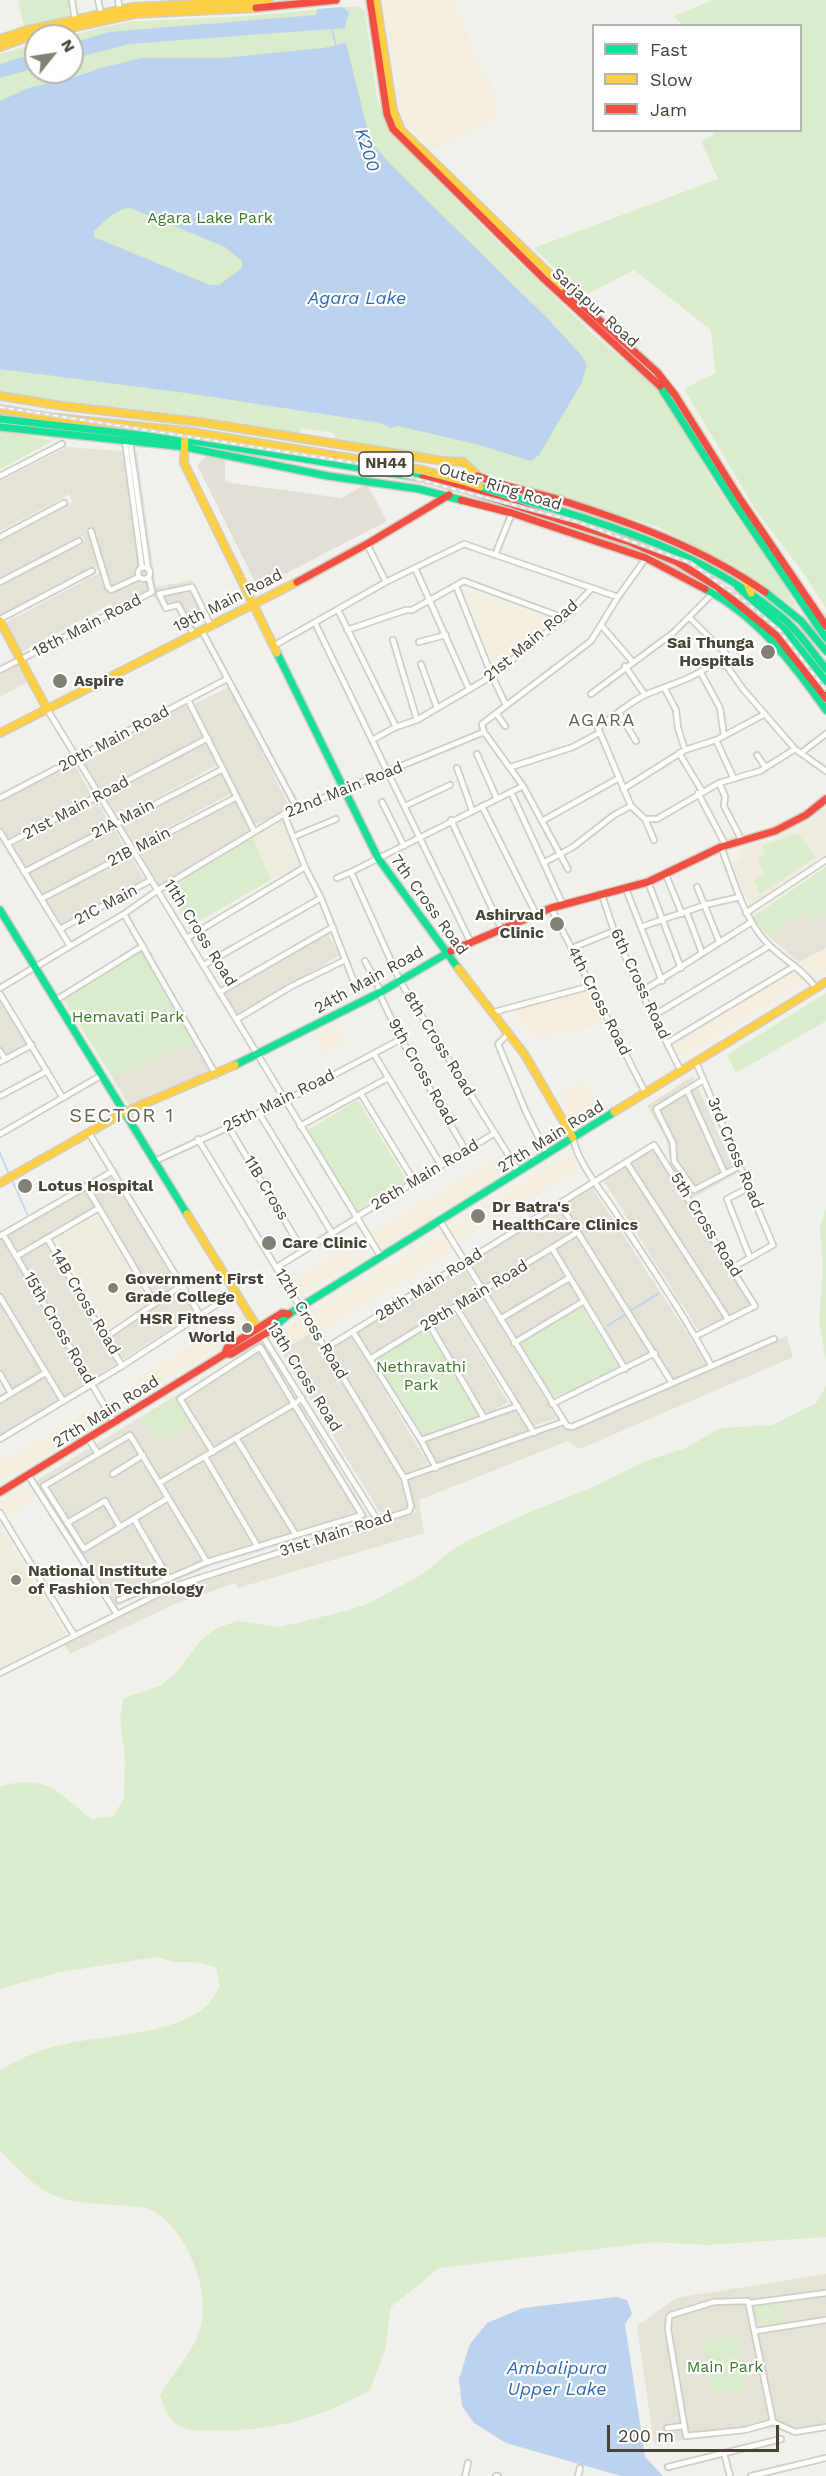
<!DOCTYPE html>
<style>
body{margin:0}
#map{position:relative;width:826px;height:2476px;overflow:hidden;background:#f1f0eb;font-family:"Work Sans",sans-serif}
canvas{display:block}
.legend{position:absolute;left:592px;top:24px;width:210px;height:108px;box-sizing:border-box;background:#fff;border:2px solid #b6b4af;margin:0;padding:8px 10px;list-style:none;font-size:18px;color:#484336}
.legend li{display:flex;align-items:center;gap:12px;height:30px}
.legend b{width:30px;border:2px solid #b6b4af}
.north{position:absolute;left:24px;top:24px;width:60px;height:60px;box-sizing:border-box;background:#fff;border:2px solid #b6b4af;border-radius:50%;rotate:60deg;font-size:16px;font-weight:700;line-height:24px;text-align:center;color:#484336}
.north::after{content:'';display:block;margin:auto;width:21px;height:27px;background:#838075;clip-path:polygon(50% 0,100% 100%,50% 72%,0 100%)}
.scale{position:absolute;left:607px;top:2425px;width:172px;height:27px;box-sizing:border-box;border:3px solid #484336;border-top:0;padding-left:8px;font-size:18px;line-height:21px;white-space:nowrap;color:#484336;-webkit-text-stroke:4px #fff;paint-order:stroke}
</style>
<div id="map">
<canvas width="826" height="2476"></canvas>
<ul class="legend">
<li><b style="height:8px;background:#16e098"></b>Fast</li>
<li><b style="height:8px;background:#ffcf43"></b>Slow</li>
<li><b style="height:8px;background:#f24e42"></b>Jam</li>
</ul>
<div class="north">N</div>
<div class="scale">200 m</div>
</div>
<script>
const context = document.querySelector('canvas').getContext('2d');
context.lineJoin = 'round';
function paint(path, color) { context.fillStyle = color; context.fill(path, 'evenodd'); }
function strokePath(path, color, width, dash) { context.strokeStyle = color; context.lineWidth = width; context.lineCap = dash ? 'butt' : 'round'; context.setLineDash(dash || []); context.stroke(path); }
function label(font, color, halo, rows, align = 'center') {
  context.font = font + ' "Work Sans",sans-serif'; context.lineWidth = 4.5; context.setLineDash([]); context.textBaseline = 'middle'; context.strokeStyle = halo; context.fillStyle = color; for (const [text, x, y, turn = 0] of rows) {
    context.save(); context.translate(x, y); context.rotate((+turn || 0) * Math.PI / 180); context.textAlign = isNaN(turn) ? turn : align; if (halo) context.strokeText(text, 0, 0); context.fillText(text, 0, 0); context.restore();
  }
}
const residential = new Path2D(`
 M64,447L137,452L156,587L192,580L209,615L187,625L177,607L164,612L153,594L155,588L113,607L111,604L20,653L5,623L99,573L95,566L0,615V586L85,540L83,536L0,578V540L72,502L70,494L0,531V481L64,449Z
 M17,665L27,682L0,697V673Z
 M229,687L290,808L253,826L192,705Z
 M187,704L204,735L99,793L82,763Z
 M207,742L219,764L116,820L104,798Z
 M73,761L92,797L8,843L0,829V802Z
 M220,772L232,793L133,846L122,825Z
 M96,799L109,823L26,869L13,846Z
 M236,801L251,829L159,886L139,853Z
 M112,825L126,850L42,897L28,872Z
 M130,854L144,880L60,926L45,900Z
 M808,912L813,920L826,913V948L799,962L769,937L785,924Z
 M327,933L340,955L236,1015L224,993Z
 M0,1002L26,1044L5,1057L0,1050Z
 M194,1044L210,1073L129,1105L113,1078Z
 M693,1076L736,1174L691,1199L670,1160L666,1139L647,1106Z
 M655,1149L754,1305L729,1318L631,1163Z
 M626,1167L723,1319L700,1333L603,1180Z
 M112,1173L178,1285L155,1299L89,1187Z
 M592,1187L692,1341L705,1364L673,1380L564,1205Z
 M85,1188L97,1208L18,1253L6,1234Z
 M558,1208L573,1233L483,1287L468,1263Z
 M578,1235L651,1353L626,1365L555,1248Z
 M4,1237L88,1381L62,1397L0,1294V1239Z
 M47,1241L120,1362L93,1378L20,1257Z
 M551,1253L565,1277L500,1316L486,1292Z
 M463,1267L478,1292L371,1357L356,1332Z
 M567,1280L580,1302L516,1341L503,1319Z
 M181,1290L195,1314L123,1359L110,1337Z
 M481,1295L557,1418L533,1426L460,1308Z
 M0,1298L43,1370L11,1389L0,1369Z
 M454,1312L508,1402L485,1416L431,1326Z
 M312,1332L401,1480L407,1509L382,1516L281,1351Z
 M351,1336L428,1463L405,1476L329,1350Z
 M787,1336L793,1357L580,1449L568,1441L419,1500L424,1533L238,1588L236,1583L177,1603L70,1654L64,1643L174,1588L416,1512L407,1481L563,1425L572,1429Z
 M263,1342L369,1518L211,1566L116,1606L36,1481Z
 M46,1375L60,1399L0,1436V1403Z
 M516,1409L528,1430L438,1465L424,1442Z
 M826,2274V2427L787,2434L781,2419L778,2426L772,2428L654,2444L637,2326L676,2298Z`);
const commercial = new Path2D(`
 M382,0H454L475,55L494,89L498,118L434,150L408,127L402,117Z
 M465,590L557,621L495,670Z
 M826,950V972L814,977L799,962Z
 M795,968L805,981L682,1056L671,1043Z
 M589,990L605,1023L536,1040L513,1010Z
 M336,1023L347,1043L324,1055L313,1036Z
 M585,1080L600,1108L574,1124L559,1095Z
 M572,1152L582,1167L457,1243L448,1228Z
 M504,1153L513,1168L380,1249L371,1233Z
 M444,1232L455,1251L320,1331L309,1313Z
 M353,1244L362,1258L298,1296L289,1282Z
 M243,1314L251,1326L142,1394L133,1380Z
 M302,1316L312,1332L281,1351L272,1336Z
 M98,1405L105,1418L0,1482V1463Z
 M27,1486L35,1499L5,1517L0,1509V1502Z`);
const industrial = new Path2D(`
 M206,456L225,460V482L341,498L367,484L387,521L258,588L197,465Z`);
const education = new Path2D(`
 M826,807V855L750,907L731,862L742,857L739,849L774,839L804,824Z
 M282,820L299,865L271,880L252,836Z
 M98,1215L149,1301L109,1329L56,1239Z
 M0,1525L66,1634L0,1668Z`);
const green = new Path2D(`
 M18,0H69L72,16L24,27Z
 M713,0H826V608L802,571L755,509L684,389L715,373L711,330L634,270L584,296L534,248L718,179L701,141L714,135L711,131L800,130V26L682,25L674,16Z
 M358,6L365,11L377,98L388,129L499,243L594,335L658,389L681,422L708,473L737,517L776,568L797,609L740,569L656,526L473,469C467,457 456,455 445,460L335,441L334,433L301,428L300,435L210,418L23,396L0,391V54L36,44V72H72V36H68L128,22L247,16Z
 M0,430L53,441L0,469Z
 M798,834L816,857L760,894L754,880L764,874L757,858L765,854L762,845Z
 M252,836L271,880L189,927L166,889Z
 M826,867V913L812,920L808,913L785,924L769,937L752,917Z
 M141,949L194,1044L113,1078L63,999Z
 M826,993V1021L736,1073L727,1055Z
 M358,1100L407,1181L357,1211L308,1130Z
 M826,1208V1361L819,1322L823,1268L820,1227Z
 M582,1306L620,1369L553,1398L518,1344Z
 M427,1328L479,1416L424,1436L374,1360Z
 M826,1386V2237L707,2245L655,2242L439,2268L391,2307L385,2350L370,2390C321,2418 269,2433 211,2430C203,2430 191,2431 184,2428C169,2423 165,2409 160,2396C173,2372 195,2351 201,2325C211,2288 184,2223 147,2208C142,2207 134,2207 129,2206C108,2204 80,2204 61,2198C37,2191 17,2168 0,2151V2070C21,2058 41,2049 65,2044C105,2035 181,2035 210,2002C214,1997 217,1991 220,1986L216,1967L196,1962H175L155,1957L56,1973L0,1989V1786C51,1774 55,1792 92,1819L113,1816L124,1799L125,1758L120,1718L124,1698L160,1686L175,1674L201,1640L217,1628L237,1621L280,1627L346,1611L367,1604L421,1575L455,1548L473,1538L532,1511L589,1489L646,1461L686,1448L720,1428L772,1425L816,1403Z
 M175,1398L191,1425L158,1445L141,1418Z
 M781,2301L785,2322L758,2326L755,2305Z
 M738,2336L746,2390L715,2395L712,2393L705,2343L707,2340Z`);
const water = new Path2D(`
 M342,7L349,12L345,28L129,44L72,59V43L109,32L316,15L317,9Z
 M346,43L370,140L390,164L549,320L582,356L587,366L581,384L539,455L531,461L479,445L398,426L390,428L381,423L186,393L0,369V101L28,88L73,78L97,69L141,58H222L323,48ZM130,208L225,247L242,261V268L219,285H210L94,237V231C104,222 115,209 130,208Z
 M36,53V68L0,78V64Z
 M616,2297L627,2300L632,2314L625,2324L645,2457L663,2476H621L506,2443L474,2423L462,2406L459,2379L470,2344L487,2323L523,2308Z`);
const stream = new Path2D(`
 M332,28L336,47
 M0,1153L9,1174
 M11,1178L29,1218
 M630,1311L658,1294
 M607,1326L626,1314`);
const street = new Path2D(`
 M72,0L75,20
 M98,0L101,13
 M118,0L120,10
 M125,441L142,568
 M130,442L148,569
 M0,476L62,444
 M91,531L108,587L111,590L139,577
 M0,537L64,503
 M367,544L386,582
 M495,555L512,513
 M138 573a6 6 0 1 1 12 0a6 6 0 1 1-12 0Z
 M415,568L469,689
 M0,582L79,541
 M456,586L492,676L506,705
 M338,610L396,727
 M690,618L726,654V665
 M0,619L92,571
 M315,623L470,941
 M601,625L632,661
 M347,630L406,610H412L464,581L564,618
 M202,631L297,808
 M194,635L178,605L166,608L159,594L192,587L211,626
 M393,640L417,720
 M419,642L446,635
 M275,645L386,582L464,544L618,597
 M421,664L437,708
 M726,665L743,689L795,749L826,771
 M625,666L645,695
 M0,670L152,592L149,577
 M701,673L720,708L724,736
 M665,689L676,710L678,728L685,750
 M591,694L673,633L715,591
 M188,700L254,831
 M47,709L381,1257
 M496,713L505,726
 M619,713L636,741
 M484,732L523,786L568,869
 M372,740L396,727L417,720L492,676L564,618L592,588
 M716,740L733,777
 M679,753L702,791
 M801,753L826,734
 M477,754L497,799
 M757,755L765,767
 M511,767L573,747L599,733
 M457,768L472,810
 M719,783L725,796L724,806L742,841
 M623,789L685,750L716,740L765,714
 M511,792L563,905
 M698,793L726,846
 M0,798L227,679
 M382,802L404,846
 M405,806L450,785
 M482,806L536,914
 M631,806L598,728C612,717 636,697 652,692C673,684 694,678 712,664L726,665
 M284,814L305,867L321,898L356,987
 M645,819L654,840
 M451,820L501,928
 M542,821L619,778
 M0,832L70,946
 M293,837L336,819
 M7,844L208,738
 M721,847C734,880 743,917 767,943C782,959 802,968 815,987
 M545,862L573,847L614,815L631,806L645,819H657L719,783L760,771L795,749
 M24,872L223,769
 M666,875L682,914
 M337,878L351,872
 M648,882L681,968
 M697,887L719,941
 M626,889L662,981
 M602,895L614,931L641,992L681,1071
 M41,899L237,797
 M551,908L646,1094
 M687,913L702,953
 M746,913L826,860
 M124,914L216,1075
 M641,927L705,905L740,897
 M60,929L151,880
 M187,938L305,867
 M572,948L614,931
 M365,961L381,992
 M204,965L321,898
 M0,988L124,914L158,890L284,814L484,732L482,724L591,641L618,597L646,558
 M220,992L333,927
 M641,992L750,923
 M379,993L401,1039L466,1151
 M0,994L63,1098
 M56,1000L143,946
 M494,1012L591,986
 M653,1016L769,946
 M237,1019L290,987L345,960
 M509,1033L498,1044L526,1112L547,1154
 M667,1043L795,966
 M0,1051L5,1059
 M374,1054L441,1165
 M0,1062L32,1045
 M696,1062L773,1245L732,1268
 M703,1080L656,1109L673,1143L674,1161L694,1190L740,1166
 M687,1090L725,1174
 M361,1094L414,1181
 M0,1096L47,1071
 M259,1113L332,1233
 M228,1126L303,1251
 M300,1126L388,1078
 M89,1133L200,1315
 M0,1134L102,1075
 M573,1138C578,1163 600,1189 614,1210C647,1261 682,1311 711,1365
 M198,1139L404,1478
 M155,1161L285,1101L401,1039
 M627,1163L728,1319
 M519,1172L400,981L351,872L523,786
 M86,1186L155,1303
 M750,1187L727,1199L750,1258
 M560,1204L672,1383
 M356,1217L495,1133
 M440,1221L567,1426L572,1427L774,1339
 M3,1234L114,1422
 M0,1236L113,1171
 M47,1238L122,1366
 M552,1248L625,1369
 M17,1256L99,1208
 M277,1267L357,1218
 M0,1297L63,1401
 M456,1307L534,1433
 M500,1319L569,1278
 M429,1324L484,1418
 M353,1332L421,1440L436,1468
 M262,1335L378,1521
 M106,1337L182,1285
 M514,1343L584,1301
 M326,1348L654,1145L755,1306L696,1336
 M370,1359L578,1232
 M0,1374L11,1393
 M0,1400L45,1373
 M552,1404L655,1353
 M88,1438L98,1454
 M236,1438L296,1535
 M0,1439L122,1366L236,1292
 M421,1440L518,1406
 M213,1452L180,1399L260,1347L294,1404L302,1398
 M205,1457L258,1547
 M113,1474L143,1455
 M28,1475L117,1614
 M168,1498L84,1549L44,1486L130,1435L207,1562
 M0,1513L74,1635
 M134,1519L169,1579
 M67,1523L105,1501L120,1527
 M119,1600L207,1562L362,1515L294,1404L159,1483
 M0,1673L172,1587L409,1511L411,1506L404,1478L563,1422
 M750,2303L826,2293
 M756,2331L826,2320
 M773,2422L748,2301L714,2302L671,2315L669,2317L668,2329L686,2436L745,2430L773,2422L795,2432L826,2427
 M667,2428L684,2426
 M724,2453L730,2476
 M668,2467L781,2439
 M465,2476L468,2463
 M496,2476H498
 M578,2476L580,2468
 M751,2476L826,2458`);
const fast = new Path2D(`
 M660,386L735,504L826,638
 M0,419L201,442L422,478
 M0,427L185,447L328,476L419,489L461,500
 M480,487C585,519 690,542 778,614C797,629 811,650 826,669
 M738,587L786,631L826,681
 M705,589C757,616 793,663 826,710
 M765,592L801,621L826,651
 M277,653L378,858L458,968
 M0,910L187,1214
 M235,1065L379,993L451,951
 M268,1332L289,1314L614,1112`);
const slow = new Path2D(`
 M376,0L393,110L401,130L566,290
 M0,39L24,31L133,7L269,0
 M0,47L25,38L134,14L256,8
 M0,396L63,406L200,422L443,461L463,462L478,476
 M0,409L47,417L185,431L423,470L480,487
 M185,431L184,463L277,653
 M745,578L751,593
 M0,621L47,709
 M0,733L297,582
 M458,968L525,1055L573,1138
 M614,1112L826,982
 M0,1183L125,1112L235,1065
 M187,1214L262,1335`);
const jam = new Path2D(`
 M370,0L387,114L393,129L543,278L660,386
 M256,8L336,0
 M566,290L657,372L675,395L740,499L826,626
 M478,476C503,487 530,491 557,499C630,522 702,548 765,592
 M422,478L464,489L630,542L677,562L716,586L777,636L826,698
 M461,500L512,513L646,558L705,589
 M297,582L367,544L449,495
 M451,951L551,908L648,882L721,847L775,831L806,815L826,799
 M225,1354L227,1348L282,1313L289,1314
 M0,1492L225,1354H231L268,1332`);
const rail = new Path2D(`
 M0,407L356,463L578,522L691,563L747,603L779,630L826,690`);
const markers = [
 [768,652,8,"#838075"],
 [60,681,8,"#838075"],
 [557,924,8,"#838075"],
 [25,1186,8,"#838075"],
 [478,1216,8,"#838075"],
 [269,1243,8,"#838075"],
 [113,1288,6,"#838075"],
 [247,1328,6,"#838075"],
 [16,1580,6,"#838075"]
];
const shields = [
 [386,464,54]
];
const shieldNames = [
 ["NH44",386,464]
];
const parkNames = [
 ["Agara Lake Park",210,218],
 ["Hemavati Park",128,1017],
 ["Nethravathi",421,1367],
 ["Park",421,1385],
 ["Main Park",725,2367]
];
const streetNames = [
 ["Sarjapur Road",595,308,42],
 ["Outer Ring Road",500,487,17],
 ["19th Main Road",228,601,-27],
 ["18th Main Road",87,626,-27],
 ["21st Main Road",531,641,-40],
 ["20th Main Road",114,739,-28],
 ["22nd Main Road",344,790,-22],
 ["21st Main Road",76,808,-28],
 ["21A Main",123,819,-27],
 ["21B Main",139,847,-27],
 ["21C Main",106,905,-28],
 ["7th Cross Road",429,905,54],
 ["11th Cross Road",200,933,58],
 ["24th Main Road",369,980,-29],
 ["6th Cross Road",640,984,65],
 ["4th Cross Road",599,1001,63],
 ["8th Cross Road",439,1044,58],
 ["9th Cross Road",422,1072,60],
 ["25th Main Road",279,1101,-26],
 ["27th Main Road",551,1137,-32],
 ["3rd Cross Road",735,1153,67],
 ["26th Main Road",425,1175,-31],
 ["11B Cross",266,1188,59],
 ["5th Cross Road",706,1225,58],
 ["28th Main Road",429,1285,-32],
 ["29th Main Road",474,1296,-31],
 ["14B Cross Road",85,1302,59],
 ["12th Cross Road",311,1324,59],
 ["15th Cross Road",59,1328,60],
 ["13th Cross Road",304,1377,58],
 ["27th Main Road",106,1412,-32],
 ["31st Main Road",336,1534,-18]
];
const poiNames = [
 ["Sai Thunga",754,643,"right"],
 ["Hospitals",754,661,"right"],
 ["Aspire",74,681],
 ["Ashirvad",544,915,"right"],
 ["Clinic",544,933,"right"],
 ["Lotus Hospital",38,1186],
 ["Dr Batra's",492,1207],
 ["HealthCare Clinics",492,1225],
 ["Care Clinic",282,1243],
 ["Government First",125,1279],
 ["Grade College",125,1297],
 ["HSR Fitness",235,1319,"right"],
 ["World",235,1337,"right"],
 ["National Institute",28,1571],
 ["of Fashion Technology",28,1589]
];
const waterNames = [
 ["K200",367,150,72],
 ["Agara Lake",357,299],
 ["Ambalipura",557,2369],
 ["Upper Lake",557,2390]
];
const neighbourhoodNames = [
 ["AGARA",602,721]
];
const quarterNames = [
 ["SECTOR 1",122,1116]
];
paint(residential, '#e5e3d8');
paint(commercial, '#f4eede');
paint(industrial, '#e2dfd9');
paint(education, '#efecdd');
paint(green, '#daeccb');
paint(water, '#bbd3ef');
strokePath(stream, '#bbd3ef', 1.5);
strokePath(street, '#cfcec8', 8);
strokePath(fast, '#d1cec2', 10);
strokePath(slow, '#d1cec2', 10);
strokePath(jam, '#d1cec2', 10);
strokePath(street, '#fdfdfc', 4.5);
strokePath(fast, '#16e098', 7);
strokePath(slow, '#ffcf43', 7);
strokePath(jam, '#f24e42', 7);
strokePath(rail, '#d9d9d8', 4);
strokePath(rail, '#fff', 1.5, [4.5]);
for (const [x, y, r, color] of markers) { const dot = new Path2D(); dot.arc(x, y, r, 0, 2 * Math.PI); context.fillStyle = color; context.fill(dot); strokePath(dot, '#fff', 2); }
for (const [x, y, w] of shields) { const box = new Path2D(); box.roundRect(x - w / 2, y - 12, w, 24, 4.5); context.fillStyle = '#fff'; context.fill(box); strokePath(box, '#484336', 1.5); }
label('bold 15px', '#484336', null, shieldNames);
label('16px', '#3c7b28', '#fff', parkNames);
label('16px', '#484336', '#fff', streetNames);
label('bold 16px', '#484336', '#fff', poiNames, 'left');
label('italic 18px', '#2e69b5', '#fff', waterNames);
context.letterSpacing = '1.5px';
label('18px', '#6b634d', '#fff', neighbourhoodNames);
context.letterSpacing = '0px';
context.letterSpacing = '1.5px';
label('20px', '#6b634d', '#fff', quarterNames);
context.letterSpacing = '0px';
</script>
